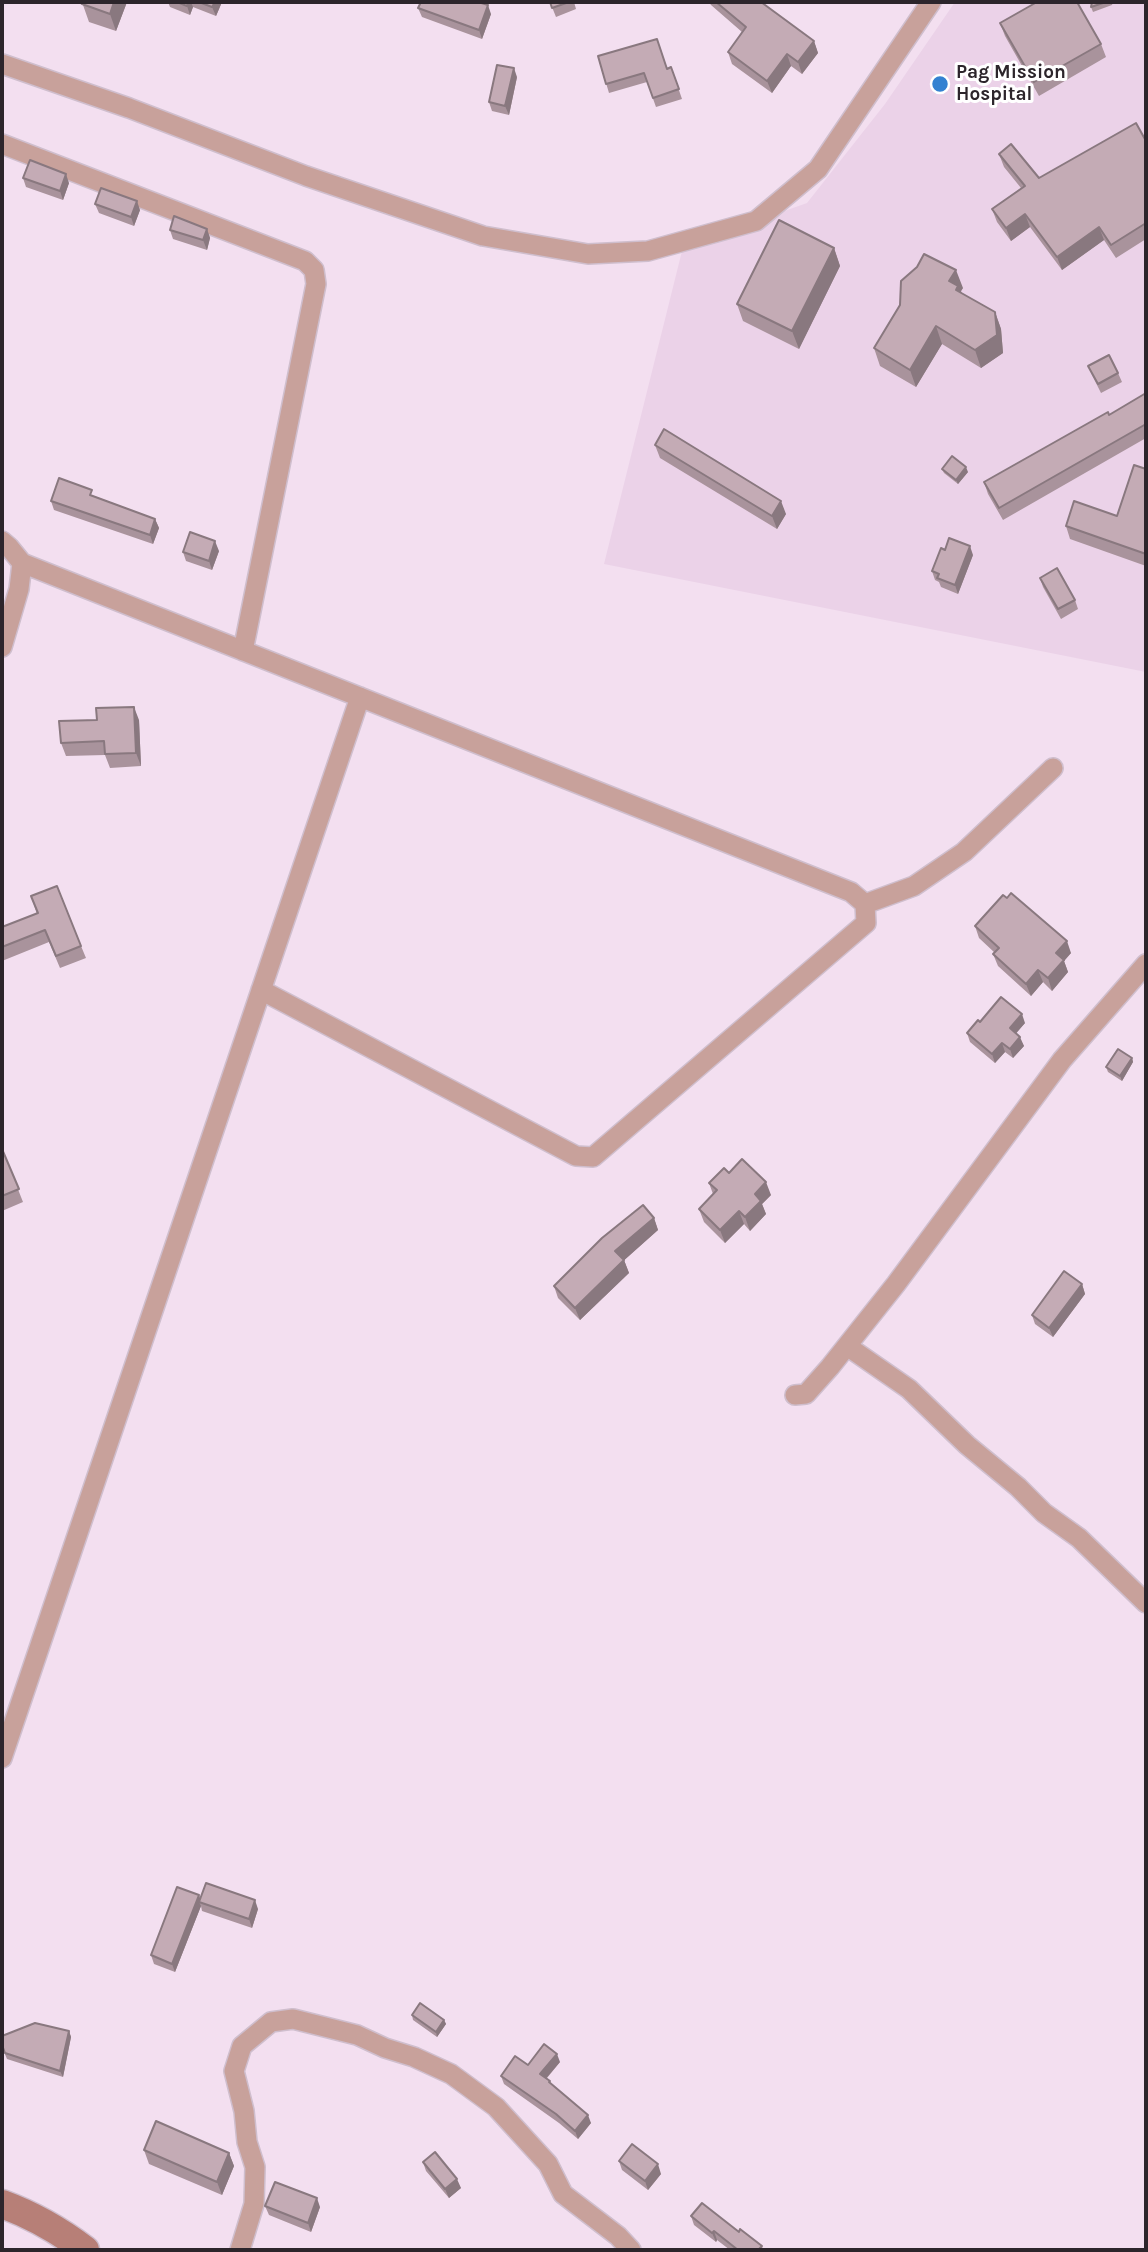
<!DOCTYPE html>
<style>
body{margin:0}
#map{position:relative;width:1148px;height:2252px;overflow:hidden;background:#f3dff0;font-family:Karla,sans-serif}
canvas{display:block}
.frame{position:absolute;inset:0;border:4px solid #2c252b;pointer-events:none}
</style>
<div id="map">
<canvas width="1148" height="2252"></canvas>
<div class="frame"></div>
</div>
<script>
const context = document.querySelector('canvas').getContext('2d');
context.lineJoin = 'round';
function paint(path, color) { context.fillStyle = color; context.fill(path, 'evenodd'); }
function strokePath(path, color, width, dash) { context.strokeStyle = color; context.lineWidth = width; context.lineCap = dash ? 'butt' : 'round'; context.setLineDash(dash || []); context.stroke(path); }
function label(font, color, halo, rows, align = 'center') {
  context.font = font + ' Karla,sans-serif'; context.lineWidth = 6; context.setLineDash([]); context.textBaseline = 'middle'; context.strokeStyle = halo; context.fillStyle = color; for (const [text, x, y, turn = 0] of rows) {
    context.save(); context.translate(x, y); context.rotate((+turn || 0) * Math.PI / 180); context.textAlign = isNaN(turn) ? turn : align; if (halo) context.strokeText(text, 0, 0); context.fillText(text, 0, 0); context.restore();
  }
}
const built = new Path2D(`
 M955,2H1146V672L604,564L683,247L807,203L885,104Z`);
const street = new Path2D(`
 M2,64L129,108L306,176L483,236L588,254L648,251L756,221L818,169L931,2
 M2,144L305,261L314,270L316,284L243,651
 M2,541L9,547L22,563L19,589L2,647
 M22,563L851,892L865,904L866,923L593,1157L576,1156L261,990
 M865,904L914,886L964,852L1053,768
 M847,1346L909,1389L967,1445L1018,1487L1044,1513L1079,1538L1146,1603
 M795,1395L806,1394L830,1367L896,1284L1062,1060L1146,964
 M2,1758L360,697
 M240,2250L254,2204L255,2167L247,2142L244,2111L234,2071L242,2046L271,2022L293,2019L357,2035L385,2048L414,2057L451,2074L496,2107L548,2164L563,2194L618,2236L631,2250`);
const secondary = new Path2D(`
 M2,2204C32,2215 60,2231 85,2250`);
const wall = new Path2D(`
 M74,2H127L116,31L89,22L83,5Z
 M168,2H222L216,16L193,7L190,15L170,7Z
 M550,2H574L576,9L556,17Z
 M709,2H761L814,41L818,53L802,74L791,66L772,93L732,64L728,52L742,32L711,5Z
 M1092,2H1113L1112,5L1093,12L1091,7Z
 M418,8L491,14L482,39L422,17Z
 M1000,23L1101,44L1106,57L1039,96L1005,36Z
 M598,56L667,69L671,67L682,99L656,107L647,82L609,93Z
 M517,77L509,115L492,111L489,102Z
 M1146,141V239L1116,258L1104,240L1062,270L1030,227L1011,241L997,222L992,209L1021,188L1004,167L999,154L1039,178Z
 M23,178L69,183L63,200L26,187Z
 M95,204L140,210L134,226L99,213Z
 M207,229L210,238L207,250L173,239L170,230Z
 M834,248L840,266L799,349L743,321L737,304Z
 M963,288L961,291V293L995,312L1001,329L1003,353L981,368L942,344L916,387L880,366L874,348L900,305Z
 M1088,366L1118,373L1122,382L1101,393L1092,375Z
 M1146,393V438L1003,520L988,494L984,482L1109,415Z
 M655,445L786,514L777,529L660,458Z
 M942,469L968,472L958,484L944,473Z
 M1146,469V566L1070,539L1066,526L1117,516Z
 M94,496L155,519L159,528L153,544L54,510L51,501Z
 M219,551L212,570L186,561L183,552Z
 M973,555L958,594L941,587L939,582L935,580L932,571Z
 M1040,578L1075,600L1078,609L1061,619L1043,587Z
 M139,720L141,766L110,768L105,755L66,756L61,743Z
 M31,896L81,946L86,958L60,968L49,942L2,961V927L37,914Z
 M975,926L1071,953L1064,961L1068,972L1052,991L1043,982L1031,996L998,966L993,954L995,953L979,938Z
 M980,1022L1025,1023L1016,1033L1024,1046L1013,1058L1005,1052L995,1063L970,1042L967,1033Z
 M1132,1058L1133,1062L1122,1081L1108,1072L1106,1067Z
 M2,1149L23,1202L2,1211Z
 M729,1173L771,1195L762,1204L766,1214L750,1231L744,1224L725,1243L704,1222L699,1209L713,1194L709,1183Z
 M654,1218L658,1230L624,1260L629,1273L580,1320L558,1298L554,1286Z
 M1082,1284L1085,1294L1053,1337L1035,1324L1032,1315Z
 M199,1895L200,1899L258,1909L252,1928L202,1911L201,1906L175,1972L154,1964L151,1955Z
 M412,2015L444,2020L446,2024L437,2037L413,2020Z
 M69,2031L71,2037L63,2077L7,2059L2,2047Z
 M560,2062L547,2078L551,2085L591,2123L578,2139L559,2123L504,2084L501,2076L528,2065Z
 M144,2150L229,2153L234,2166L222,2195L149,2164Z
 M619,2161L661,2174L648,2190L622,2170Z
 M423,2162L461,2188L449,2198L426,2171Z
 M265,2206L320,2207L311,2232L269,2215Z
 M691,2216L739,2232L762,2246L763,2250H730L717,2240L716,2242L694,2225Z`);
const shadedWall = new Path2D(`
 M114,2H127L116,31L110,14Z
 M188,2H191L193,7L190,15L187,6Z
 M215,2H222L216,16L212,7Z
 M488,5L491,14L482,39L479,30Z
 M814,41L818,53L802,74L798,62Z
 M787,54L791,66L772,93L767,81Z
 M514,68L517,77L509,115L505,106Z
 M66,174L69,183L63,200L60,191Z
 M137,201L140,210L134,226L131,217Z
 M1025,214L1030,227L1011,241L1006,228Z
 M1099,227L1104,240L1062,270L1057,257Z
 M207,229L210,238L207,250L203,240Z
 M834,248L840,266L799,349L792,331Z
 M956,270L963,288L961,291L965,303L949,281Z
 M995,312L1001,329L1003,353L981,368L975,350Z
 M936,326L942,344L916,387L910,370Z
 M966,467L968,472L958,484L956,480Z
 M781,501L786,514L777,529L772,516Z
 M155,519L159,528L153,544L150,535Z
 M215,541L219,551L212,570L209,561Z
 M970,546L973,555L958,594L955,585Z
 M134,707L139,720L141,766L136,753Z
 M1067,941L1071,953L1064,961L1068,972L1052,991L1048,978L1056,953Z
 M1038,970L1043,982L1031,996L1026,984Z
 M1022,1014L1025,1023L1013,1037L1010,1028Z
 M1020,1037L1024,1046L1013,1058L1010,1049Z
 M1002,1043L1005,1052L995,1063L992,1054Z
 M1132,1058L1133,1062L1122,1081L1120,1076Z
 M766,1182L771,1195L762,1204L766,1214L750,1231L745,1217L755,1194Z
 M739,1211L744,1224L725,1243L720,1230Z
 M654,1218L658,1230L620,1264L615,1251Z
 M624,1260L629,1273L580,1320L575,1308Z
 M1082,1284L1085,1294L1053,1337L1049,1328Z
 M199,1895L201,1902H199L201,1906L175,1972L172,1964Z
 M255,1900L258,1909L252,1928L249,1919Z
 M444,2020L446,2024L437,2037L436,2032Z
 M69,2031L71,2037L63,2077L60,2071Z
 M557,2054L560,2062L543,2082L540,2074Z
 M588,2115L591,2123L578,2139L575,2131Z
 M229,2153L234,2166L222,2195L217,2182Z
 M658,2164L661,2174L648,2190L645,2181Z
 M457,2179L461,2188L449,2198L445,2189Z
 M317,2198L320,2207L311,2232L308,2223Z
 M714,2231L717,2240L716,2242L712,2233Z`);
const building = new Path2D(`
 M83,2H114L110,14L82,4Z
 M177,2H188L187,6Z
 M199,2H215L212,7Z
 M421,2H478L488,5L479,30L418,8Z
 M550,2H569L552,8Z
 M716,2H761L814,41L798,62L787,54L767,81L728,52L746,27Z
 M1037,2H1077L1101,44L1034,82L1000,23Z
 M1092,2H1106L1091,7Z
 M657,39L667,69L671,67L679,89L653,98L644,73L606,84L598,56Z
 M497,65L514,68L505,106L489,102Z
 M1136,123L1146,141V223L1111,245L1099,227L1057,257L1025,214L1006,228L992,209L1025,186L999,154L1011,144L1039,178Z
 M30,160L66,174L60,191L23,178Z
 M101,188L137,201L131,217L95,204Z
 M174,216L207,229L203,240L170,230Z
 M779,220L834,248L792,331L737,304Z
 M924,254L956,270L949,281L958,286L956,290L995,312L997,335L975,350L936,326L910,370L874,348L900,305L901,281L917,267Z
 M1109,355L1118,373L1098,384L1088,366Z
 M1146,393V424L999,508L984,482L1108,412L1109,415Z
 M664,429L781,501L772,516L655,445Z
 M952,456L966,467L956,480L942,469Z
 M1134,465L1146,469V554L1066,526L1074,501L1117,516Z
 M59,478L92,490L90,495L155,519L150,535L51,501Z
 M190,532L215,541L209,561L183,552Z
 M949,538L970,546L955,585L937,578L939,574L932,571L941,548L945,550Z
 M1057,568L1075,600L1058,609L1040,578Z
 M134,707L136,753L105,754L104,741L61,743L59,721L97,720L96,708Z
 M57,886L81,946L56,956L45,930L2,947V927L38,913L31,896Z
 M1011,893L1067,941L1056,953L1064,960L1048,978L1038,970L1026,984L993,954L999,948L975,926L1003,895L1007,898Z
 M1001,997L1022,1014L1010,1028L1020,1037L1010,1049L1002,1043L992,1054L967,1033L978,1020L980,1022Z
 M1118,1049L1132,1058L1120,1076L1106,1067Z
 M2,1149L19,1189L2,1196Z
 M742,1159L766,1182L755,1194L761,1201L745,1217L739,1211L720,1230L699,1209L717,1190L709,1183L724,1168L729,1173Z
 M643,1205L654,1218L615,1251L624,1260L575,1308L554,1286L602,1238Z
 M1064,1271L1082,1284L1049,1328L1032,1315Z
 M206,1883L255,1900L249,1919L199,1902Z
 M177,1887L199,1895L172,1964L151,1955Z
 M420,2003L444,2020L436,2032L412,2015Z
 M35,2023L69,2031L60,2071L5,2053L2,2045V2036Z
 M544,2044L557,2054L540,2074L550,2081L549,2082L588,2115L575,2131L556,2114L501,2076L515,2056L528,2065Z
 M156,2121L229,2153L217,2182L144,2150Z
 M632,2144L658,2164L645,2181L619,2161Z
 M435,2152L457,2179L445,2189L423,2162Z
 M275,2182L317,2198L308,2223L265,2206Z
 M702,2203L739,2232L740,2229L762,2246L758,2250H738L714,2231L712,2233L691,2216Z`);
const markers = [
 [940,84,9,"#3381d1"]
];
const poiNames = [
 ["Pag Mission",956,73],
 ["Hospital",956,95]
];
paint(built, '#ebd2e8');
strokePath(street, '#cfbecd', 22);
strokePath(secondary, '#cfbecd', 31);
strokePath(street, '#c8a19b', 19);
strokePath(secondary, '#b77f77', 28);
paint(wall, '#a9939c');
paint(shadedWall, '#89787f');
paint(building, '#c4abb5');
strokePath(building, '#89787f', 2);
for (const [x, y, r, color] of markers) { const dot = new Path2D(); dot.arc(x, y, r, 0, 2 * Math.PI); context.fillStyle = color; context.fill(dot); strokePath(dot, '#fff', 2.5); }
label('bold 19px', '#2c252b', '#fff', poiNames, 'left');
</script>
